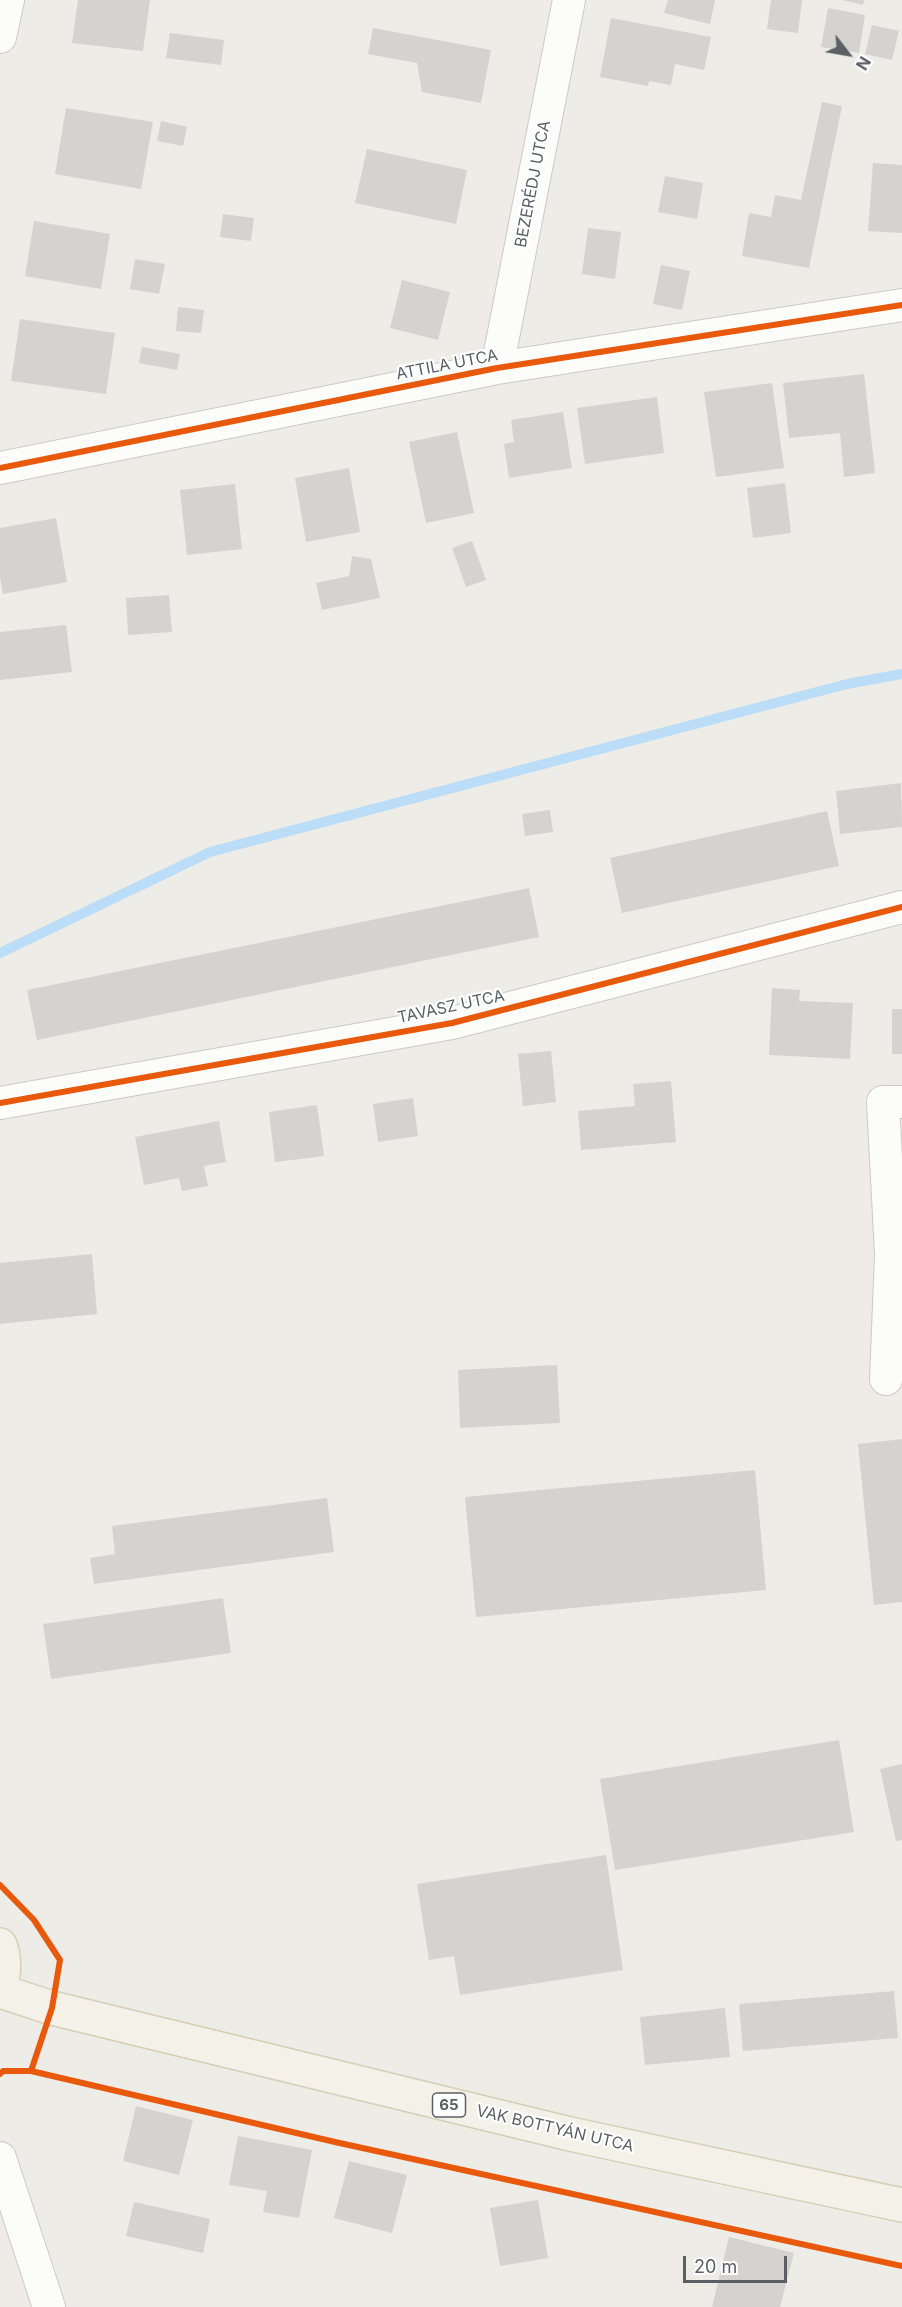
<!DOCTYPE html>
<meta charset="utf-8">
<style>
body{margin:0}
#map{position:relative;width:902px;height:2307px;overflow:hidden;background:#edece7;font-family:Inter,sans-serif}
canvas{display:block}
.north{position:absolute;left:818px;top:24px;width:60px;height:60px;-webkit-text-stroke:4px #fff;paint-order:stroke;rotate:121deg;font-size:16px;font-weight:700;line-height:24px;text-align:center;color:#5c6066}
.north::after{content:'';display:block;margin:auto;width:21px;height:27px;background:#5c6066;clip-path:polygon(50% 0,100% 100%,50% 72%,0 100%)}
.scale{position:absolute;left:683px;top:2256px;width:104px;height:27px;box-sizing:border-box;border:3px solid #5c6066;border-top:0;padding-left:8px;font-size:18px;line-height:21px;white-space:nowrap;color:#5c6066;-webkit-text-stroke:4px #fff;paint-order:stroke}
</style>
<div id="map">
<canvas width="902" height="2307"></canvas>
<div class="north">N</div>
<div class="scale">20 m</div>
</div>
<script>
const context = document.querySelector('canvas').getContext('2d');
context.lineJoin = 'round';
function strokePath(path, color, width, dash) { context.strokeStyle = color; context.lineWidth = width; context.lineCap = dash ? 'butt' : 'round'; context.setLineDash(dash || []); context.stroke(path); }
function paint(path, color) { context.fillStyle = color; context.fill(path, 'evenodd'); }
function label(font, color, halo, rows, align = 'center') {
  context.font = font + ' Inter,sans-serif'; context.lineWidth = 4.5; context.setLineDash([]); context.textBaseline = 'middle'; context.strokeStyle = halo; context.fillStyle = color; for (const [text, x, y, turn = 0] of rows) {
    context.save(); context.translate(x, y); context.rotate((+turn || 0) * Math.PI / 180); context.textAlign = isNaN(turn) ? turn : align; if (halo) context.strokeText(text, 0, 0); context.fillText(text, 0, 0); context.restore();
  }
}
const stream = new Path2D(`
 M0,953L210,852L847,684L902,674`);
const building = new Path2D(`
 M78,0H150L143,51L72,43Z
 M668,0H715L710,24L664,13Z
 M771,0H802L798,33L767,29Z
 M842,0H864L863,5Z
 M828,8L865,15L859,53L821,47Z
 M611,18L711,37L704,70L675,64L671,85L649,81L648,86L600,77Z
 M872,25L899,31L892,60L865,54Z
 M373,28L491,50L481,103L422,92L417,63L368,54Z
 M170,33L224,40L221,65L166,58Z
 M822,102L842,106L809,268L742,256L749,213L771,217L775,195L801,200Z
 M66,108L153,122L141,189L55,174Z
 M161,121L187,127L183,146L157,141Z
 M367,149L467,170L456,224L355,203Z
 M873,163L902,165V233L868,231Z
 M665,176L703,183L697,219L658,212Z
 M223,214L254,218L251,241L220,237Z
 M34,221L110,234L101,289L25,276Z
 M588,228L621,232L615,279L582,274Z
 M135,259L165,264L159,294L130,289Z
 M661,265L690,271L682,310L653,304Z
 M402,280L450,292L438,340L390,328Z
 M178,307L204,310L201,333L176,331Z
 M20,319L115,333L106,394L11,381Z
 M142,347L180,354L177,370L139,363Z
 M864,374L875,473L844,477L840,433L789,438L783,383Z
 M772,383L784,468L716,477L704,392Z
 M657,397L664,453L585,464L577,408Z
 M563,412L572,468L509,478L504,444L514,442L511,420Z
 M457,432L474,513L426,523L409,442Z
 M349,468L360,532L306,542L295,478Z
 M785,483L791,533L753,538L747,488Z
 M235,484L242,549L187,555L180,490Z
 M56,518L67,582L3,594L0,577V528Z
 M472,541L486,580L466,587L452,548Z
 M352,556L371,559L380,598L322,610L316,583L349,576Z
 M169,595L172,632L128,635L126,598Z
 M66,625L72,672L0,680V632Z
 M901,783L902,827L840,834L836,791Z
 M550,810L553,832L525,836L522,814Z
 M827,811L839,866L622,913L610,858Z
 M529,888L539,937L37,1040L27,990Z
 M772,988L800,990L799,1001L853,1003L850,1059L769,1055Z
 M892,1009H902V1054H892Z
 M551,1051L556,1102L523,1106L518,1054Z
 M671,1081L676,1142L581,1150L578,1111L635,1106L633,1084Z
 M413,1098L418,1136L378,1142L373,1104Z
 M317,1105L324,1156L275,1162L269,1112Z
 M219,1121L226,1162L204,1166L208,1186L182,1191L179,1178L144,1185L135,1137Z
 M92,1254L97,1314L0,1324V1263Z
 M557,1365L560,1423L460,1428L458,1370Z
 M902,1439V1602L874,1605L858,1444Z
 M755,1470L766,1590L476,1617L465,1497Z
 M327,1498L334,1552L94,1584L90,1558L115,1554L112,1526Z
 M223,1598L231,1653L51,1679L43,1624Z
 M839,1740L854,1832L615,1870L600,1779Z
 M902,1764V1840L896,1841L880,1769Z
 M606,1855L623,1970L460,1995L454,1956L429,1960L417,1884Z
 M894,1991L898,2038L743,2051L739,2004Z
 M725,2008L730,2057L645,2065L640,2017Z
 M136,2106L193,2120L179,2175L123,2161Z
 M238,2136L312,2150L299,2218L263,2212L267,2191L229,2185Z
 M349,2161L407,2175L392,2233L334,2218Z
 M538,2200L548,2258L500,2266L490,2208Z
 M134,2202L210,2219L203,2253L126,2236Z
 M729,2237L794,2253L780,2307H712Z`);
const minor = new Path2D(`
 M0,37L8,0
 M497,368L569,0
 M0,468L497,368L902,305
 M0,1103L452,1023L902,907
 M886,1379L891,1255L883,1102H902
 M0,2158L49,2307`);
const primary = new Path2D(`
 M0,1945C6,1960 4,1976 0,1992
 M0,1991L52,2008L570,2134L902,2205`);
const cycleway = new Path2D(`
 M0,468L497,368L902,305
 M0,1103L452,1023L902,907
 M0,1885L34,1920L60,1960L52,2008L31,2071
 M0,2074L3,2071H31L335,2142L902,2266`);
const shields = [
 [449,2105,33]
];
const shieldNames = [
 ["65",449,2105]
];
const streetNames = [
 ["BEZERÉDJ UTCA",533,184,-79],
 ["ATTILA UTCA",447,365,-11],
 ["TAVASZ UTCA",451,1007,-12],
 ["VAK BOTTYÁN UTCA",555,2129,13]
];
strokePath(stream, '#bbddf8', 10);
paint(building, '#d4d3d0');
strokePath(minor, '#cacac9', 34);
strokePath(primary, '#d7ceb3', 36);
strokePath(minor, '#fcfcfb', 32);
strokePath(primary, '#f3f1e8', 33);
strokePath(cycleway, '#e8590c', 6);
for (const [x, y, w] of shields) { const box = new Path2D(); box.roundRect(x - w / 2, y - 12, w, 24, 4.5); context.fillStyle = '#fff'; context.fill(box); strokePath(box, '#5c6066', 1.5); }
label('bold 15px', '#5c6066', null, shieldNames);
label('16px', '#5c6066', '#fff', streetNames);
</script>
